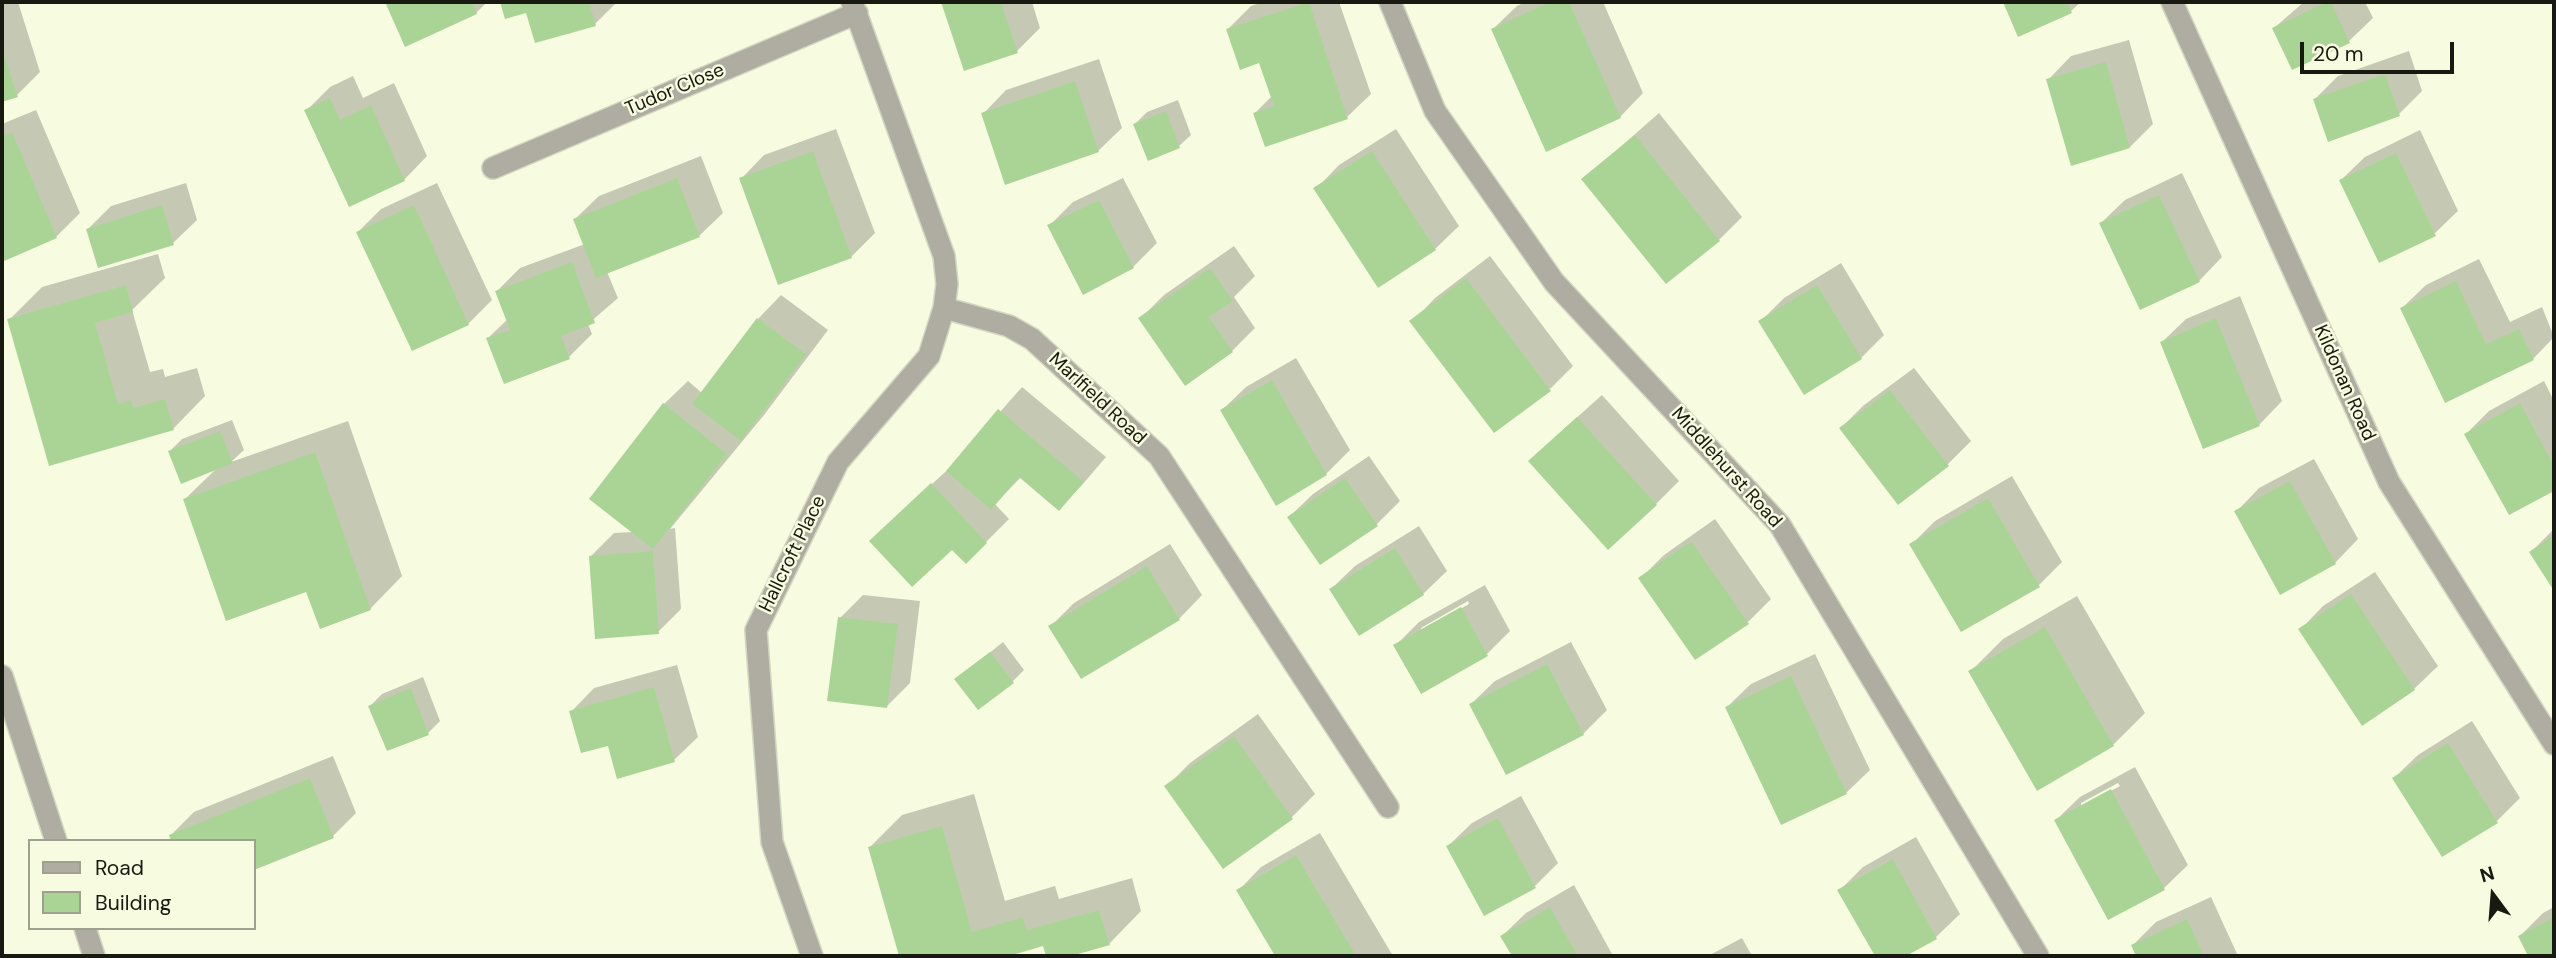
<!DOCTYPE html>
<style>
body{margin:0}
#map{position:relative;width:2556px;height:958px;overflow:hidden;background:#f7fbe0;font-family:"DM Sans",sans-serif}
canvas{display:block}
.frame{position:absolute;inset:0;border:4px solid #181910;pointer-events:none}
.legend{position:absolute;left:28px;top:839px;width:228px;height:91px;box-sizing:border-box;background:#f7fbe0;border:2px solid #9ea18d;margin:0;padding:9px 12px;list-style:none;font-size:21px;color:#181910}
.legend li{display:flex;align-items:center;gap:14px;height:35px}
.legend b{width:35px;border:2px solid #9ea18d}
.north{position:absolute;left:2458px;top:860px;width:70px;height:70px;-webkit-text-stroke:5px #f7fbe0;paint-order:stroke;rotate:344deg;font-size:19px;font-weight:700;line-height:28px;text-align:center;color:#181910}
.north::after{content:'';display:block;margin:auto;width:24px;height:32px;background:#181910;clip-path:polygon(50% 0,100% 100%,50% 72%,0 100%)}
.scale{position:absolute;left:2300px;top:42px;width:154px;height:32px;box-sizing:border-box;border:4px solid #181910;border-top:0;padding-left:9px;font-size:21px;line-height:24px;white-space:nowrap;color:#181910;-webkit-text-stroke:5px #f7fbe0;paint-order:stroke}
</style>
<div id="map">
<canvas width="2556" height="958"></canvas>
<div class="frame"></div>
<ul class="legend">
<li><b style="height:9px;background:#afaca1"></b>Road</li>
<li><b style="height:19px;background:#aad495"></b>Building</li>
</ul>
<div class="north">N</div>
<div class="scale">20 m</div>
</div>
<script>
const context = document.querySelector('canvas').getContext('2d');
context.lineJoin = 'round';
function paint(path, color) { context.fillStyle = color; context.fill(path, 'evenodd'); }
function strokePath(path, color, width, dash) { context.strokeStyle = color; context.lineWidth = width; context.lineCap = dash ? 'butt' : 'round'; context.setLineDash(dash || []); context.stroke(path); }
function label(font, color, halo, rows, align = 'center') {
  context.font = font + ' "DM Sans",sans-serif'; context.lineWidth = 5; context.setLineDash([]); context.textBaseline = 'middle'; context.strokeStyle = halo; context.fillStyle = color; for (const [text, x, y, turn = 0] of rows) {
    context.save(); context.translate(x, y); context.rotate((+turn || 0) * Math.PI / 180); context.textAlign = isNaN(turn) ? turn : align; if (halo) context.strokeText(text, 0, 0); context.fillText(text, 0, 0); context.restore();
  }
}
const shadow = new Path2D(`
 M2,2H18L40,72L17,95L2,100Z
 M387,2H487L476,13L406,44Z
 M502,2H617L595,24L528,10L506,17Z
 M943,2H1032L1040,28L1017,51L965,69Z
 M1263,2H1339L1371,94L1347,117L1266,145L1255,113L1272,96L1260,61L1228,29L1251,6Z
 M1525,2H1603L1643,93L1620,117L1493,29L1517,6Z
 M2005,2H2081L2071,11L2019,35Z
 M2304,2H2365L2373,18L2349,41L2293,68L2274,28Z
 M2129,40L2153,124L2130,147L2048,80L2071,56Z
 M2409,51L2422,91L2399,114L2315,99L2338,76Z
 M1099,59L1122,128L1098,151L983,114L1006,90Z
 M353,76L363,98L394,83L427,156L404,180L306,111L330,87Z
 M1178,100L1191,135L1179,146L1135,124L1147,112Z
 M36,110L80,213L56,237L2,260V124Z
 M1659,113L1742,217L1719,240L1584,179Z
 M836,129L875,233L851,257L741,179L764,155Z
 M1396,129L1459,226L1435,249L1316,189L1339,165Z
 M2420,130L2458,211L2434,234L2341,180L2365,157Z
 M701,156L723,213L699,236L607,272L618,298L588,324L592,334L569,357L488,338L508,319L497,291L520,268L585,244L575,219L599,196Z
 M2182,173L2222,257L2199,281L2101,223L2125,200Z
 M1123,178L1157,243L1133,267L1049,226L1073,202Z
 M186,183L197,220L173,243L88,229L111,206Z
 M437,183L492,300L468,324L413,349L358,232L381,209Z
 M1234,246L1255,276L1234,297L1255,328L1232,351L1141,318L1164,295Z
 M158,254L165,278L132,310L150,372L163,369L165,377L197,368L205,396L173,429L51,464L9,320L42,287Z
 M1490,256L1573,366L1550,389L1412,322L1435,298Z
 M2479,259L2510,322L2542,307L2554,337L2533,359L2446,400L2402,308L2426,285Z
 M1841,263L1884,335L1861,358L1760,322L1784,298Z
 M781,295L828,330L764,415L670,529L675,528L681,609L658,632L591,556L614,533L633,532L664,404L688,381L702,393L758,319Z
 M2240,296L2282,401L2259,425L2162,342L2186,319Z
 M1296,358L1350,450L1326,474L1277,503L1222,410L1246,387Z
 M1914,368L1971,441L1948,464L1898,503L1841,428L1864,405Z
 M2544,381L2554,401V489L2509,513L2466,434L2489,411Z
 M1022,387L1106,457L1082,485L1059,509L1021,477L995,504L1009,519L986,542L953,547L895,518L956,462Z
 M1602,395L1679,481L1656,504L1554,438Z
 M232,420L244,450L231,462L348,421L402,576L370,609L308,590L185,499L217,468L170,451L182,439Z
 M1369,456L1400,501L1377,524L1289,517L1313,494Z
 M2314,459L2358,539L2335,563L2236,512L2259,488Z
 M2012,476L2062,562L2039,585L1962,630L1912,544L1935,521Z
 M1715,519L1771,599L1748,622L1641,578L1664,555Z
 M1419,526L1447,571L1423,594L1331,589L1355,566Z
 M2554,529V588L2531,552Z
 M1170,544L1202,595L1179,619L1051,626L1074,603Z
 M2375,572L2438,666L2414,689L2363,724L2300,630L2323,606Z
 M1485,585L1510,631L1487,654L1395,646L1419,622ZM1468,601L1469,604L1421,632V628Z
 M863,595L920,601L910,683L886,707L840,618Z
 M2077,596L2145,713L2113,745L1970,672L2003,639Z
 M1003,642L1024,670L1012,682L957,679Z
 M1571,642L1607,710L1583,734L1507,773L1471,704L1495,681Z
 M1815,654L1870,770L1846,793L1727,707L1751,684Z
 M677,665L698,737L674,760L609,744L571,712L594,688Z
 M423,677L440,721L428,733L370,706L382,694Z
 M1258,714L1315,794L1292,817L1224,866L1167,786L1190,763Z
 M2472,721L2520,798L2497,821L2394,778L2418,755Z
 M333,756L356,813L333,836L254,868V841L171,835L194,812Z
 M2135,767L2188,865L2164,888L2109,918L2056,820L2080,797ZM2118,783L2120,786L2081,807V803Z
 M974,794L1005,901L1055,886L1059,899L1132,878L1141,911L1109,944L1065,956H1048L1045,944L1002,956H901L870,847L902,815Z
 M1521,796L1558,863L1534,887L1448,846L1472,823Z
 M1320,833L1393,956H1277L1238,891L1261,867Z
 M1916,837L1960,914L1936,937L1903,956H1877L1840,890L1863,867Z
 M1574,885L1612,954L1514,956L1502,936L1526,913Z
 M2211,897L2238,956H2138L2133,945L2156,922Z
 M2554,907V956H2530L2520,936L2543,913Z
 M1742,938L1752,956H1708Z`);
const building = new Path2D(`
 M385,2H472L477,14L405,47Z
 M500,2H589L596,26L535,43L526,13L505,19Z
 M941,2H1001L1018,53L964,71Z
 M1309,2L1348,119L1265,147L1253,113L1274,106L1259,63L1240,70L1226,29Z
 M1550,2H1569L1621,118L1546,152L1491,29Z
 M2003,2H2067L2072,13L2018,37Z
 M2327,2H2331L2350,43L2292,70L2272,28Z
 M2,49L18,97L2,102Z
 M2106,62L2130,148L2071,166L2046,79Z
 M2385,74L2400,116L2328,142L2313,99Z
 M1075,81L1099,152L1005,185L981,113Z
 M330,98L340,120L371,105L405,181L349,207L304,110Z
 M1166,111L1180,148L1148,161L1133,124Z
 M12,132L57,238L2,262V137Z
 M1635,135L1720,241L1666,284L1581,179Z
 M813,151L852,258L778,285L739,178Z
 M1372,151L1436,250L1378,288L1313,188Z
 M2396,153L2436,236L2379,263L2339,180Z
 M677,178L700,237L596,278L573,219Z
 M2159,195L2200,282L2140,310L2099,223Z
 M1099,200L1134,268L1083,295L1047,225Z
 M162,205L174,245L98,268L86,229Z
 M414,205L469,325L412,351L356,232Z
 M572,262L595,323L561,336L570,359L504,384L486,338L510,330L495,291Z
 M1210,268L1233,301L1209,317L1233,352L1185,386L1138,318Z
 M1466,278L1551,391L1494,433L1409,321Z
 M2456,281L2486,344L2519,329L2534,360L2445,403L2400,308Z
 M126,285L133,312L95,323L118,404L131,400L133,408L165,399L174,430L49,466L7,319Z
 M1817,285L1862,359L1804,395L1758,321Z
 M757,318L806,354L741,441L692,404Z
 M2216,318L2260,426L2203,449L2160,342Z
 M1272,380L1327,475L1276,506L1220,410Z
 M1890,390L1949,466L1898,505L1839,428Z
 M663,403L727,454L653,549L589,499Z
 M2520,403L2554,466V491L2509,515L2464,434Z
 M998,409L1084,482L1059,511L1019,477L991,510L946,471Z
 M1577,417L1657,505L1608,550L1528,461Z
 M220,431L233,463L181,484L168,451Z
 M315,452L371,610L320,629L306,592L226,621L183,499Z
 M1345,478L1378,526L1320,565L1287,517Z
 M2290,481L2336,564L2280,595L2234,511Z
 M931,483L987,543L966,564L952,550L912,587L869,541Z
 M1988,498L2040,587L1961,632L1909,544Z
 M2554,535V591L2529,552Z
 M1691,541L1749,624L1695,660L1638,578Z
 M1395,548L1424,595L1359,636L1329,589Z
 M653,551L659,634L595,639L589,556Z
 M1147,566L1180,620L1081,679L1048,626Z
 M2351,594L2415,690L2362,726L2298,629Z
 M1461,607L1488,656L1421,694L1393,645Z
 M838,617L898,624L887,708L827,701Z
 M2045,627L2114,746L2037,791L1968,671Z
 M990,652L1014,683L978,710L954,679Z
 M1547,664L1584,735L1506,775L1469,704Z
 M1791,676L1847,794L1781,825L1725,707Z
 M654,687L675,762L617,779L608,746L581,753L569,711Z
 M411,688L429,735L387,751L368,706Z
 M1234,736L1293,819L1223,869L1164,786Z
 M2448,743L2498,823L2442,857L2392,778Z
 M310,778L334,838L254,870V841H171L169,835Z
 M2111,789L2165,890L2108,920L2054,820Z
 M1498,818L1536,888L1484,916L1446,846Z
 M942,826L972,932L1023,917L1027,930L1099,910L1110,945L1071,956H1046L1043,946L1009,956H899L868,847Z
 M1296,855L1356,956H1275L1236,890Z
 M1893,859L1937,939L1906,956H1875L1837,890Z
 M1550,907L1578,956H1512L1500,936Z
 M2554,917V956H2528L2518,936Z
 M2187,919L2204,956H2136L2131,945Z`);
const minor = new Path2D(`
 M852,2L944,256L947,284L944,308L1009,326L1032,339L1159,456L1388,807
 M1390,2L1435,111L1554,282L1780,525L2038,956
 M2172,2L2389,482L2554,744
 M493,168L857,13
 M2,676L56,841
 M85,928L94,956
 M812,956L772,842L756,630L838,462L929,356L944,308`);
const streetNames = [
 ["Tudor Close",675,90,-23],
 ["Kildonan Road",2344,383,66],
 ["Marlfield Road",1097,399,43],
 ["Middlehurst Road",1726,468,48],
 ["Hallcroft Place",793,554,-64]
];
paint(shadow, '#0003');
paint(building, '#aad495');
strokePath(minor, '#d3d7bf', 24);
strokePath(minor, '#afaca1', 21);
label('19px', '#181910', '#f7fbe0', streetNames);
</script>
